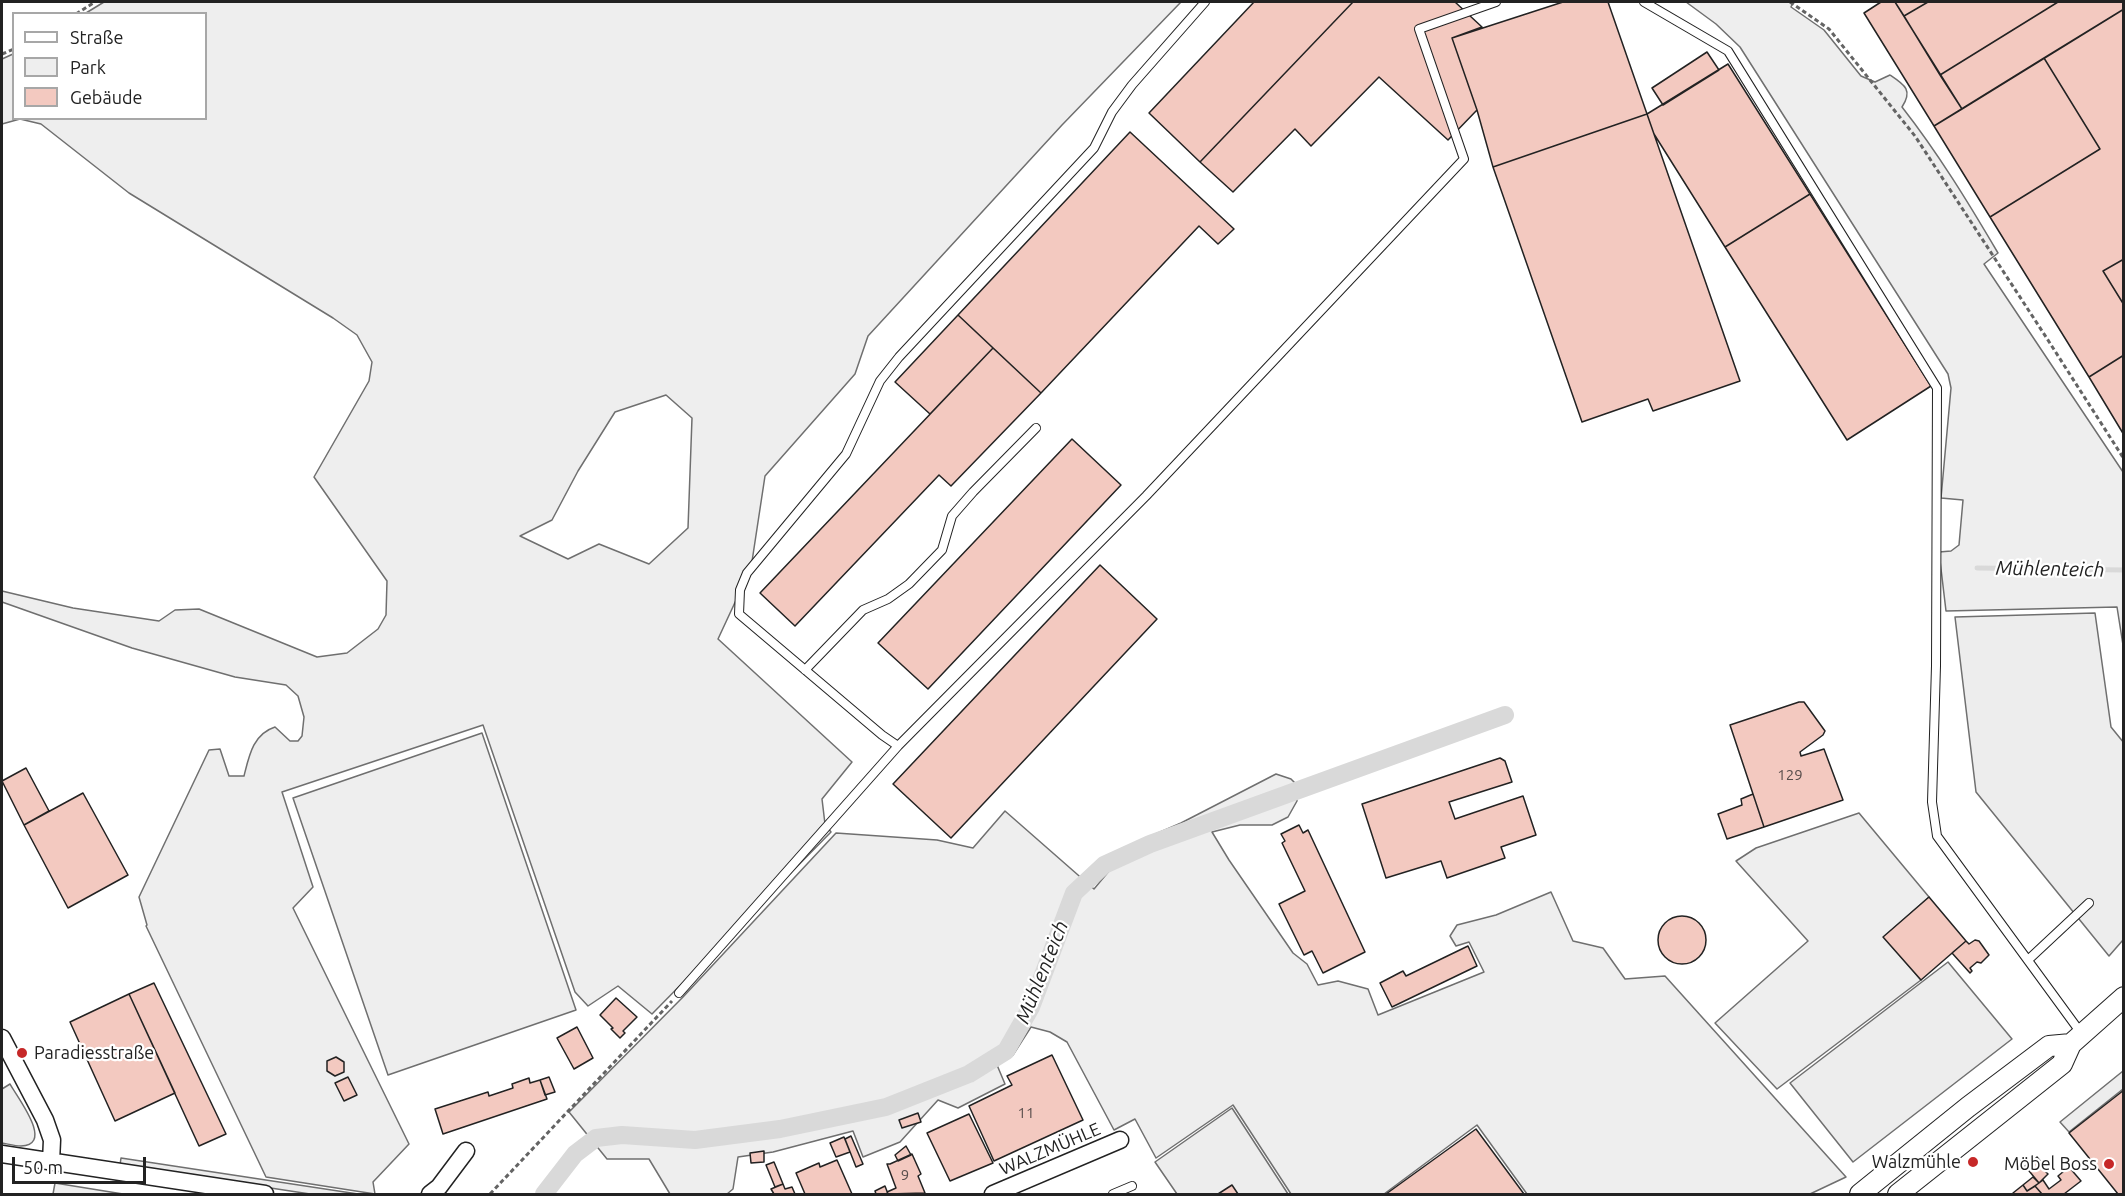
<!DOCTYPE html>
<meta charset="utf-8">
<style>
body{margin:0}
#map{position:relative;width:2125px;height:1196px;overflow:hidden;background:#fff;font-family:Ubuntu,sans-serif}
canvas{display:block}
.frame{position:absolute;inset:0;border:3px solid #222;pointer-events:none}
.legend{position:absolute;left:12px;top:12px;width:195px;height:108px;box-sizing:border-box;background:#fff;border:2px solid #a7a7a7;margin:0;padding:8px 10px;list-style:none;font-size:18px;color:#222}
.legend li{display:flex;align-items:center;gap:12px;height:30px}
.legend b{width:30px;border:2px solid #a7a7a7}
.scale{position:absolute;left:12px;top:1157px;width:134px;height:27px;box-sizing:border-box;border:3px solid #222;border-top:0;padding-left:8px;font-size:18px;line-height:21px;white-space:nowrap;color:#222;-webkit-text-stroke:4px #fff;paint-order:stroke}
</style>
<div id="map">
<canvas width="2125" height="1196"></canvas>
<div class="frame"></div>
<ul class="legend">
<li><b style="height:8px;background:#fff"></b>Straße</li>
<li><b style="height:16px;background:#eee"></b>Park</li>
<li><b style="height:16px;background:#f3c9c0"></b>Gebäude</li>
</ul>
<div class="scale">50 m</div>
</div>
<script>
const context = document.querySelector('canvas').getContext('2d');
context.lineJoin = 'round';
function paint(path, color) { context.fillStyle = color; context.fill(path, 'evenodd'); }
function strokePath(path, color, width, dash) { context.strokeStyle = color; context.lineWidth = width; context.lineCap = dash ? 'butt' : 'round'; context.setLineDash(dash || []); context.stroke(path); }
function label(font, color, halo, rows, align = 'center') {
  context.font = font + ' Ubuntu,sans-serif'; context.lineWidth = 4.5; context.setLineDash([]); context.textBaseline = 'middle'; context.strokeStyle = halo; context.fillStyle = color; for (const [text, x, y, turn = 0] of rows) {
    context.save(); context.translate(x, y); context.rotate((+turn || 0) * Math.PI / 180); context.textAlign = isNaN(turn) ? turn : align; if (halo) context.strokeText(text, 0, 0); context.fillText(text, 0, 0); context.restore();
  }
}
const green = new Path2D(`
 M104,2H1181L1062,125L868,336L855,374L765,476L751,568L718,639L852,762L822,799L825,824L831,832L652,1014L618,986L588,1006L575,992L483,725L282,792L313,887L293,908L409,1144L373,1182L375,1194L266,1177L146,926L147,925L139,897L209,750L220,749L229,776H244C249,756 253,734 275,727L290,741H298L302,736L304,717L298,696L286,685L235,677L132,648L2,602V591L73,608L159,621L175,610L199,609L317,657L347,653L378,629L386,615L387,581L314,477L369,381L372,362L357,335L333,318L129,193L41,124L20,119L2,124V59L13,54L14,118H206V14L86,13ZM666,395L692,418L688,528L649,564L599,544L568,559L520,536L552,520L578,471L615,412Z
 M1686,2H1793L1791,7L1824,30L1861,76L1875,82L1890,75C1905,85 1913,90 1902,107C1938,153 1968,202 1998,253L1984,264L2123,472V645L2117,607L1946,611L1939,552L1951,551L1959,545L1963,500L1941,498L1951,388L1948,374L1740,47L1716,24Z
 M482,733L576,1010L388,1075L293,798Z
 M1276,774L1291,779L1296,784L1297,801L1288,817L1272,825H1240L1212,832L1229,860L1293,953L1307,964L1318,985L1338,981L1368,989L1378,1015L1484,972L1469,942L1456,946L1450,936L1457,925L1496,915L1551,892L1573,941L1603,948L1625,979L1665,976L1846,1177L1810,1194H1527L1477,1125L1384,1194H1291L1233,1105L1156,1158L1135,1119L1114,1130L1067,1042L1050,1032L1031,1027L1013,1055L997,1065L1005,1084L958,1108L938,1100L900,1142L863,1157L853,1131L773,1152L738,1157L733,1189L727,1194H670L649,1159H607L569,1112L683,997L836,833L937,840L973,848L1005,811L1094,889L1109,871L1121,849L1181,823Z
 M1859,813L1929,897L1884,937L1921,980L1777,1089L1715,1023L1808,941L1736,861L1756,848Z
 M10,1084C17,1097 55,1145 21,1146C15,1146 8,1144 2,1143V1089Z
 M55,1183L123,1194H53Z`);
const parking = new Path2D(`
 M2095,613L2111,727L2124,743L2123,940L2109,956L1976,792L1955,617Z
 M1948,962L2012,1039L1853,1162L1790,1083Z
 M2123,1071V1089L2069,1132L2060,1122Z
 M1232,1108L1288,1194H1177L1155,1162Z
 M121,1158L358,1194H310L120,1165Z`);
const stream = new Path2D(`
 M1977,568L2124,570`);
const canal = new Path2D(`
 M544,1194L575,1154L596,1138L622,1135L695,1140L780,1129L886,1107L969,1074L1006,1051L1031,1007L1074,893L1104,865L1150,844L1505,715`);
const building = new Path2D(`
 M1254,2H1353L1200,162L1149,113Z
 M1353,2H1455L1482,27L1452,38L1477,110L1448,140L1379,77L1311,146L1295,129L1233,192L1200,162Z
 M1563,2H1608L1647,114L1493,167L1477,110L1452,38Z
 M1881,2H1895L1962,109L1934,126L1864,13Z
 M1895,2H1928L1904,16Z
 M1928,2H2058L1940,75L1904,16Z
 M2058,2H2124V9L1962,109L1940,75Z
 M2124,9V259L2103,271L2124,305V355L2089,377L1990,217L2100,149L2044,58Z
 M1707,52L1719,70L1663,105L1652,88Z
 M2044,58L2100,149L1990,217L1934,126Z
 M1728,64L1810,194L1725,247L1654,134L1647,114Z
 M1647,114L1740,381L1653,411L1648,399L1582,422L1493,167Z
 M1130,132L1234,229L1218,244L1199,226L1041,393L958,315Z
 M1810,194L1931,386L1847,440L1725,247Z
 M2124,259V305L2103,271Z
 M958,315L993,348L930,414L895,382Z
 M993,348L1041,393L951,486L939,475L795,626L760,593Z
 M2124,355V435L2089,377Z
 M1072,439L1121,485L928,689L878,643Z
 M1100,565L1157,619L951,838L893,784Z
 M1799,702H1804L1825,731L1823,735L1800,752L1801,756L1824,749L1843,800L1764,827L1730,725Z
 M1500,758L1505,761L1512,782L1449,802L1455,819L1523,796L1536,835L1501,847L1505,858L1447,878L1441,861L1386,878L1362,804Z
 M26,768L49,811L24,825L2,781Z
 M83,793L128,875L68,908L24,825Z
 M1753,794L1764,827L1727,839L1718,814L1742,805L1741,799Z
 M1299,825L1303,833L1308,830L1365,952L1323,973L1312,951L1304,955L1279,904L1305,891L1282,843L1285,841L1281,834Z
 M1929,897L1966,941L1921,980L1883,937Z
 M1658 940a24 24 0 1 1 48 0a24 24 0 1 1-48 0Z
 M1975,940L1979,941L1989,955L1981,963L1977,962L1970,968L1972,971L1970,973L1952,953L1966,941L1969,944Z
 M1468,946L1477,966L1392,1007L1380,983L1403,971L1406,976Z
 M154,983L226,1134L199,1146L129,994Z
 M129,994L175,1093L115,1121L70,1022Z
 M616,998L637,1017L623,1031L625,1033L620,1038L611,1029L613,1028L600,1015Z
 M577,1027L593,1058L574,1069L557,1038Z
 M1052,1055L1083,1120L994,1161L969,1106L1012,1085L1007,1076Z
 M336,1057L344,1062V1072L335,1076L327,1071V1061Z
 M348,1077L357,1095L344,1101L335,1083Z
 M549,1077L555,1092L545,1095L540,1080Z
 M529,1078L530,1083L540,1080L547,1099L443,1134L435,1109L488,1092L489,1096L513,1088L512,1084Z
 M2124,1090V1194H2118L2069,1133Z
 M918,1113L921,1122L902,1128L899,1120Z
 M969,1114L993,1163L950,1181L927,1133Z
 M1476,1129L1524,1194H1386Z
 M851,1136L863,1164L856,1167L845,1139Z
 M844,1137L850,1152L836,1157L830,1143Z
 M906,1146L911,1155L898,1161L895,1155Z
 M764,1151V1162L751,1163L750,1153Z
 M912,1154L921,1174L918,1176L925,1193L888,1194L887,1192L896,1188L887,1164H890Z
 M2037,1157L2045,1167L2043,1169L2048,1174L2039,1183L2025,1166Z
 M837,1160L852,1194H805L796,1173L819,1163L820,1167Z
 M774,1162L783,1184L775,1187L766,1165Z
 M2069,1167L2081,1181L2064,1194H2042L2035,1186L2043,1180L2049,1189L2061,1180L2058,1176Z
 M2033,1177L2039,1183L2027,1191L2023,1185Z
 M783,1184L785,1189L792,1187L795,1194H774L771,1189Z
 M1232,1185L1238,1194H1218Z
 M2023,1185L2027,1191L2035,1186L2042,1194H2014L2013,1193Z
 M885,1186L888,1194H876L875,1191Z`);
const path = new Path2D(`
 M1790,2L1829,29L1915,136L2046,337L2124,459
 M76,14L95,2
 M2,54L14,49
 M490,1194L672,1001`);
const service = new Path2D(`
 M1205,2L1132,85L1112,112L1094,148L899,357L880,381L846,454L747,573L740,590L739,614L882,735L898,746L1146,496L1464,159L1419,29L1496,2
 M1644,2L1728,51L1937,388L1936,666L1932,802L1937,836L2081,1033
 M805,670L863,610L888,599L909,584L942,550L952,516L973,492L1036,428
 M2028,960L2089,903
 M679,993L898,746
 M1113,1194L1132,1186`);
const minor = new Path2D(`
 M2,1038L45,1120L52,1140L51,1162
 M2,1154L265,1194
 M430,1194L439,1187L466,1151
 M993,1194L1120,1140`);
const tertiary = new Path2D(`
 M1860,1194L1968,1107L2049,1046L2071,1044
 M1898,1194L2062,1064L2071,1044L2124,997`);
const markers = [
 [22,1053,6,"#c62828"],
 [1973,1162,6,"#c62828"],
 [2109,1164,6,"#c62828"]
];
const numberNames = [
 ["129",1790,775],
 ["11",1026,1113],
 ["9",905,1175]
];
const poiNames = [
 ["Paradiesstraße",34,1053,"left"],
 ["Walzmühle",1961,1162],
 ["Möbel Boss",2097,1164]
];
const streetNames = [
 ["WALZMÜHLE",1050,1149,-23]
];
const waterNames = [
 ["Mühlenteich",2050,569,1],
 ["Mühlenteich",1042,972,-68]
];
paint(green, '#eee');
strokePath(green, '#6f6f6f', 1.5);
paint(parking, '#ededed');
strokePath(parking, '#6f6f6f', 1.5);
strokePath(stream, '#d9d9d9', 5);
strokePath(canal, '#d9d9d9', 18);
paint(building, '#f3c9c0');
strokePath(building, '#222', 1.5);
strokePath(service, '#222', 10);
strokePath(minor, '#222', 19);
strokePath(tertiary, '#222', 22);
strokePath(path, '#646464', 3, [4.5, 3]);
strokePath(service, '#fff', 8);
strokePath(minor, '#fff', 16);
strokePath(tertiary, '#fff', 20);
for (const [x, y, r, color] of markers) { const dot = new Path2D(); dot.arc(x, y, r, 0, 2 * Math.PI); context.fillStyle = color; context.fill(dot); strokePath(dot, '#fff', 2); }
label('15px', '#564c4a', null, numberNames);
label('18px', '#222', '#fff', poiNames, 'right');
label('18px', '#222', '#fff', streetNames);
label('italic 20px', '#222', '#fff', waterNames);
</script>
